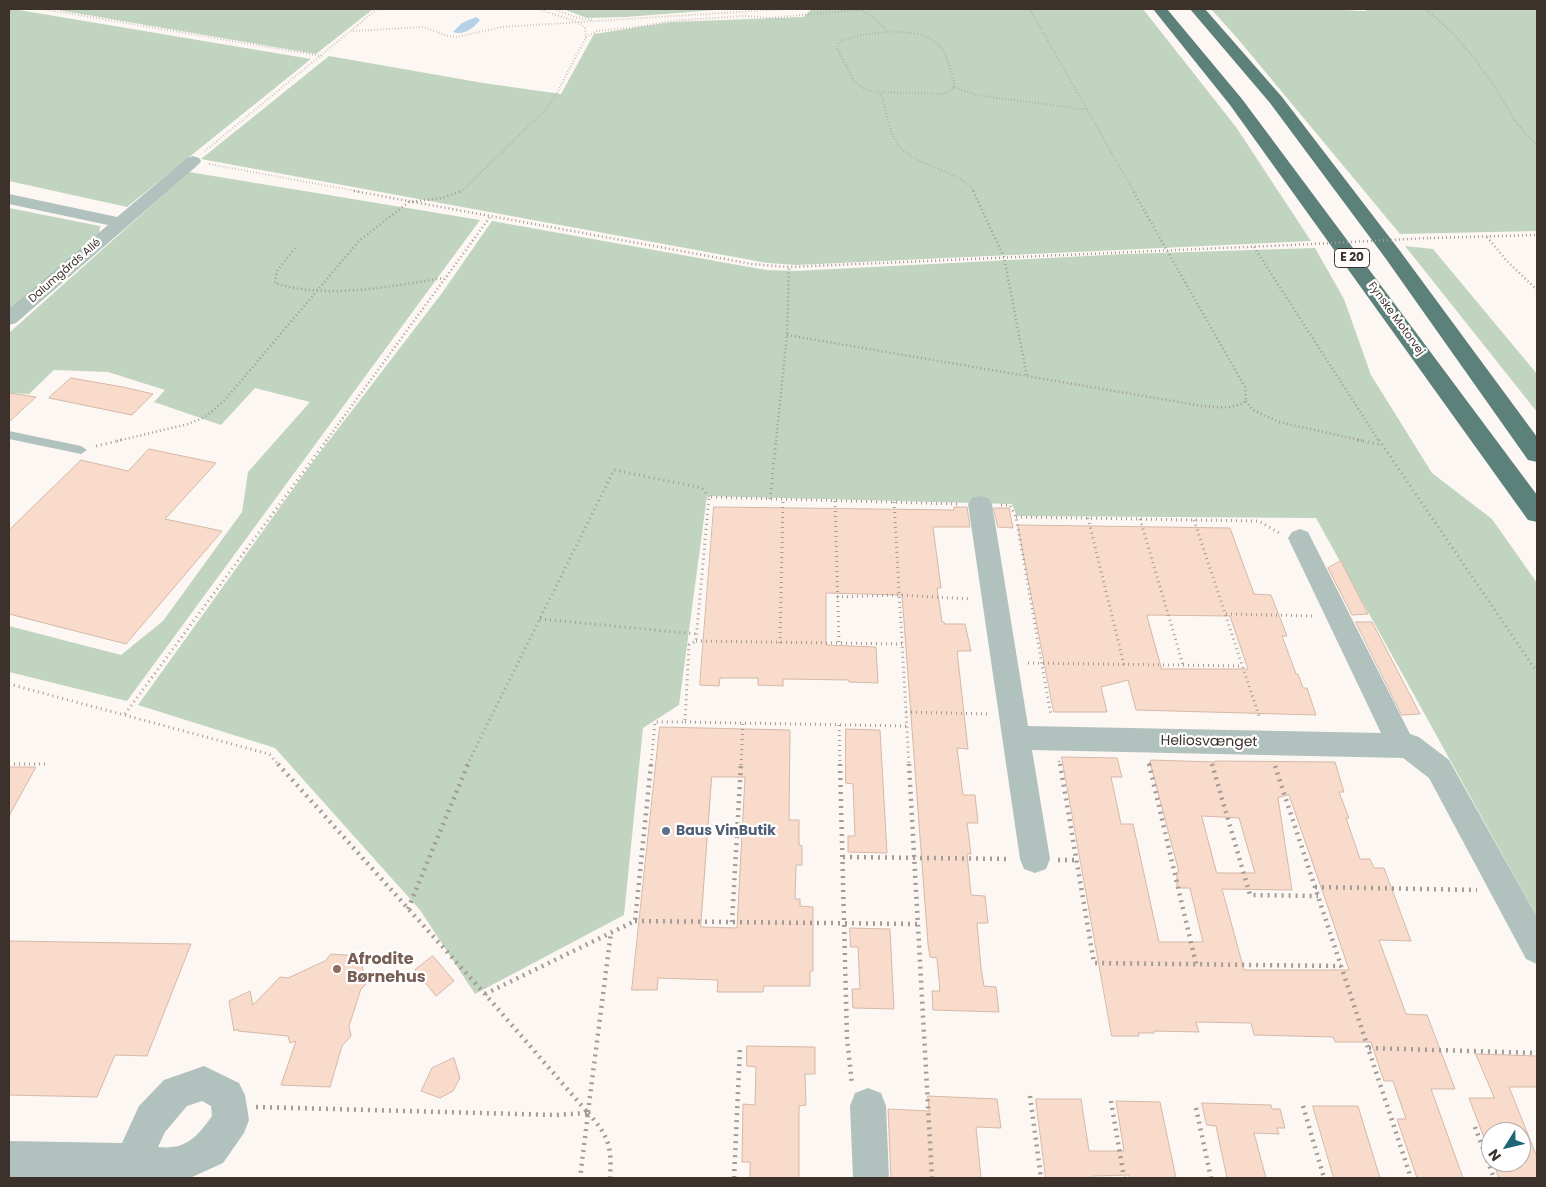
<!DOCTYPE html>
<meta charset="utf-8">
<style>
body{margin:0}
#map{position:relative;width:1546px;height:1187px;overflow:hidden;background:#fdf7f3;font-family:Poppins,sans-serif}
canvas{display:block}
.frame{position:absolute;inset:0;border:10px solid #3c312b;pointer-events:none}
.north{position:absolute;left:1481px;top:1122px;width:50px;height:50px;box-sizing:border-box;background:#fff;border:1px solid #b1adaa;border-radius:50%;rotate:234deg;font-size:14px;font-weight:700;line-height:20px;text-align:center;color:#3c312b}
.north::after{content:'';display:block;margin:auto;width:18px;height:22px;background:#1e6675;clip-path:polygon(50% 0,100% 100%,50% 72%,0 100%)}
</style>
<div id="map">
<canvas width="1546" height="1187"></canvas>
<div class="frame"></div>
<div class="north">N</div>
</div>
<script>
const context = document.querySelector('canvas').getContext('2d');
context.lineJoin = 'round';
function paint(path, color) { context.fillStyle = color; context.fill(path, 'evenodd'); }
function strokePath(path, color, width, dash) { context.strokeStyle = color; context.lineWidth = width; context.lineCap = dash ? 'butt' : 'round'; context.setLineDash(dash || []); context.stroke(path); }
function label(font, color, halo, rows, align = 'center') {
  context.font = font + ' Poppins,sans-serif'; context.lineWidth = 4.5; context.setLineDash([]); context.textBaseline = 'middle'; context.strokeStyle = halo; context.fillStyle = color; for (const [text, x, y, turn = 0] of rows) {
    context.save(); context.translate(x, y); context.rotate((+turn || 0) * Math.PI / 180); context.textAlign = isNaN(turn) ? turn : align; if (halo) context.strokeText(text, 0, 0); context.fillText(text, 0, 0); context.restore();
  }
}
const green = new Path2D(`
 M9,9H13L311,59L127,207L9,181Z
 M52,9H373L316,54Z
 M563,9H729L625,17L587,18Z
 M812,9H1143L1236,127L1311,241L797,265L767,263L201,159L329,56L483,83L561,94L594,34L671,22L803,17Z
 M1211,9H1322L1361,11H1366L1368,9H1537V231L1400,234L1238,39Z
 M189,172L480,220L127,701L9,672V626L121,655L163,621L242,512L248,472L310,402L255,388L221,425L154,402L165,390L108,372L54,370L29,394L9,393V333Z
 M9,208L100,226L99,236L9,310Z
 M492,221L766,270L795,271L1126,254L1315,248L1344,299L1371,375L1432,473L1492,519L1537,583V917L1316,518L1017,516L1012,504L707,496L679,705L643,728L624,915L475,994L420,910L275,748L138,705L311,464L442,293Z
 M1405,246L1433,249L1537,374V412Z`);
const water = new Path2D(`
 M476,17L480,20C474,28 463,36 453,32L462,23Z`);
const building = new Path2D(`
 M71,378L123,387L153,394L132,415L49,398Z
 M9,393L36,397L9,422Z
 M149,449L216,463L165,519L222,531L126,644L9,614V530L81,460L128,471Z
 M714,507L954,510V507H967L970,527H933L941,588H937L942,622H944L945,624H965L971,651H957L968,749L957,748L963,795H975L978,823H967L971,854H967L971,895L985,896L988,923H977L981,968L984,986L996,987L999,1012L933,1010L932,991H940L937,958L930,957L928,944L902,595L826,593V645L876,647L878,683L849,682V680L783,679V686L758,685V678H720L719,686L700,685Z
 M994,508H1009L1013,528L998,527Z
 M1018,525L1230,528L1254,594L1271,595L1287,636H1282L1296,674H1298L1303,688H1307L1316,715L1136,710L1128,680L1101,687L1107,712H1054ZM1147,615L1230,616L1248,669H1162Z
 M1341,561L1368,614L1352,615L1328,568Z
 M1356,622H1372L1420,714L1402,715Z
 M660,727L790,730L789,820H799V845L802,846V865H796L795,899H800V906L813,907V971H810V986H764L763,992H717L718,980L658,978L657,990H632ZM712,777H745L737,928L701,927Z
 M846,729L880,730L887,853L848,852V836H855L853,784L846,783Z
 M1062,757L1117,758L1122,777H1111L1121,824H1133L1159,942H1203L1190,888H1177V872H1179L1150,762L1151,760L1215,762V761L1335,762L1344,792H1339L1349,818H1346L1360,859H1370L1374,868H1384L1411,941L1379,940L1406,1014L1427,1015L1455,1089H1431L1463,1178H1417L1397,1119H1406L1393,1081H1384L1371,1042H1335L1333,1037L1254,1035L1251,1023L1196,1022L1199,1032L1154,1031V1033H1138L1139,1036H1112ZM1289,795L1330,913L1349,970H1244L1222,889L1292,890L1278,798ZM1202,816L1239,818L1255,873H1217Z
 M9,767H36L9,816Z
 M850,928L890,929L894,1009L853,1008L852,989H860L858,947H851Z
 M9,941L191,944L147,1056L115,1055L97,1097L9,1095Z
 M331,954L360,956L366,984L361,989L349,1026L351,1036L342,1046L330,1087L281,1085L296,1041L290,1043L288,1036L238,1031V1029L234,1031L229,1001L250,991L253,1005L280,977L288,978L325,961Z
 M433,956L454,981L436,996L415,970Z
 M747,1046L815,1047V1074H805L806,1105L799,1106V1178H750V1162H742L743,1104L755,1105L756,1067L747,1066Z
 M1476,1054L1537,1056V1087H1509L1537,1157V1178H1499L1493,1162H1521V1132H1491V1156L1469,1098H1494Z
 M454,1058L460,1078L453,1091L440,1098L421,1091L432,1068Z
 M928,1096L997,1099L1001,1128L976,1127L981,1178H891L888,1109L929,1111Z
 M1036,1099H1081L1089,1151H1124L1116,1101L1160,1102L1176,1178H1130L1129,1175L1093,1176V1178H1046Z
 M1202,1103L1271,1105L1272,1109H1280L1285,1128H1277L1279,1134L1254,1133L1266,1178H1227L1216,1126L1207,1125Z
 M1313,1106H1358L1380,1178H1334Z`);
const pathFar3 = new Path2D(`
 M43,9L322,56
 M554,9L578,18L592,20
 M860,9L878,21L887,32
 M1030,9L1134,192
 M1425,9C1454,31 1476,59 1496,89C1509,109 1517,130 1537,144
 M353,31L424,27L447,36L457,37L502,27L785,9
 M586,37L597,31L644,26L669,21L745,16L770,18L867,9
 M953,87L977,95L1088,110
 M879,92L942,94L951,90L955,85C951,73 948,55 939,45C919,24 863,32 839,42L837,48L854,81L863,88L882,95C886,111 889,133 899,146C916,167 965,172 974,192
 M205,151L377,9
 M209,164L361,192
 M461,192L547,108L556,95L586,37L585,28L578,22L538,9`);
const pathFar2 = new Path2D(`
 M354,191L752,264L789,267L1291,245
 M973,191L1004,257L1027,377
 M1487,237L1507,261L1537,290
 M1430,238L1537,235
 M1254,247L1379,441
 M295,248L277,271L275,283C325,300 393,286 444,278
 M787,335L1202,406C1218,407 1232,410 1246,401L1245,387L1133,191
 M1246,401L1253,410L1279,422L1364,441
 M117,441L188,424L205,417L224,401L359,241L409,202L442,198L462,191
 M326,441L490,217
 M776,441L787,335L789,267`);
const pathFar1 = new Path2D(`
 M1358,440L1381,445
 M1379,440L1537,672
 M96,446L122,440
 M770,499L776,440
 M835,501L839,643
 M894,502L909,765
 M1001,505H1010L1016,517L1051,716
 M1016,517L1259,521L1279,533
 M1088,518L1124,665
 M1140,519L1183,665
 M1194,520L1260,719
 M837,597L898,595L971,599
 M1226,614L1315,616
 M540,619L697,634
 M696,641L902,644
 M780,643L783,499
 M1028,663L1243,666
 M9,684L269,754L279,765
 M906,712L988,714
 M125,714L327,440
 M685,722L907,726
 M839,725L840,765
 M1059,761L1060,765
 M1149,763L1150,765
 M9,764H46
 M467,765L614,470L702,488L709,497
 M651,765L655,722H685L689,645L696,641L709,497L958,504
 M741,765L743,723`);
const path = new Path2D(`
 M278,764L485,994L588,1113L580,1178
 M840,764L847,1038L852,1084
 M909,764L932,1178
 M1060,764L1094,963L1341,966
 M1149,764L1196,964
 M1212,764L1250,895L1318,896
 M1275,766L1411,1178
 M843,857L1010,859
 M1058,860H1076
 M1315,887L1477,890
 M408,909L468,764
 M635,921L918,924
 M732,922L741,764
 M485,994L635,921L651,764
 M1369,1048L1537,1053
 M1030,1096L1041,1178
 M1111,1101L1124,1178
 M1303,1106L1324,1178
 M256,1107L556,1115L587,1113
 M1196,1108L1211,1178
 M588,1112L611,932
 M588,1113C609,1136 612,1147 610,1178
 M1475,1127L1494,1178
 M734,1178L740,1048`);
const lane = new Path2D(`
 M9,431L81,446L87,450L81,454L9,439Z`);
const street = new Path2D(`
 M193,156L199,158L201,161L199,164L16,323L9,325V309L108,225L9,204V194L117,217L187,158Z
 M980,496L988,498L992,504L1028,726L1381,733L1288,538L1292,532L1300,529L1308,532L1410,734L1419,737L1449,760L1537,917V964L1526,959L1429,778L1403,758L1032,750L1050,859L1046,869L1035,873L1024,869L1020,859L968,504L972,498Z
 M204,1066L239,1083L245,1095L249,1120L244,1133L223,1163L190,1178L9,1177V1141L122,1143L139,1106L164,1080ZM202,1101L211,1106L212,1116C197,1137 186,1150 158,1147L165,1132L187,1106Z
 M868,1088L881,1093L886,1106L889,1178H853L850,1106L855,1093Z`);
const highway = new Path2D(`
 M1153,9H1167L1242,99L1537,495V522L1528,520L1230,105Z
 M1190,9H1205L1282,97L1400,251L1537,437V462L1528,460L1386,259L1270,103Z`);
const pathBridge = new Path2D(`
 M1291,245L1430,238`);
const markers = [
 [666,831,5,"#5c6f8a"],
 [337,969,5,"#8d6e63"]
];
const farStreetnames = [
 ["Dalumgårds Allé",65,271,-41],
 ["Fynske Motorvej",1396,319,54]
];
const shields = [
 [1352,258,35]
];
const shieldNames = [
 ["E 20",1352,258]
];
const streetNames = [
 ["Heliosvænget",1209,742,1]
];
const serviceNames = [
 ["Baus VinButik",676,831]
];
const nearEducationnames = [
 ["Afrodite",347,960],
 ["Børnehus",347,978]
];
paint(green, '#c1d4bf');
paint(water, '#b5d0e7');
paint(building, '#f8dbca');
strokePath(building, '#d4b8a8', 1);
strokePath(pathFar3, '#a39b96', 2, [0.5, 2.5]);
strokePath(pathFar2, '#a39b96', 2.5, [1, 3]);
strokePath(pathFar1, '#a39b96', 3, [1, 4]);
strokePath(path, '#a39b96', 4.5, [2, 5]);
paint(lane, '#b0c1be');
paint(street, '#b0c1be');
paint(highway, '#5c817b');
strokePath(pathBridge, '#a39b96', 2.5, [1, 3]);
for (const [x, y, r, color] of markers) { const dot = new Path2D(); dot.arc(x, y, r, 0, 2 * Math.PI); context.fillStyle = color; context.fill(dot); strokePath(dot, '#fff', 2); }
label('11px', '#3c312b', '#fff', farStreetnames);
for (const [x, y, w] of shields) { const box = new Path2D(); box.roundRect(x - w / 2, y - 9.5, w, 19, 4); context.fillStyle = '#fff'; context.fill(box); strokePath(box, '#3c312b', 1); }
label('bold 12px', '#3c312b', null, shieldNames);
label('14px', '#3c312b', '#fff', streetNames);
label('bold 14px', '#4e5e75', '#fff', serviceNames, 'left');
label('bold 16px', '#785e54', '#fff', nearEducationnames, 'left');
</script>
